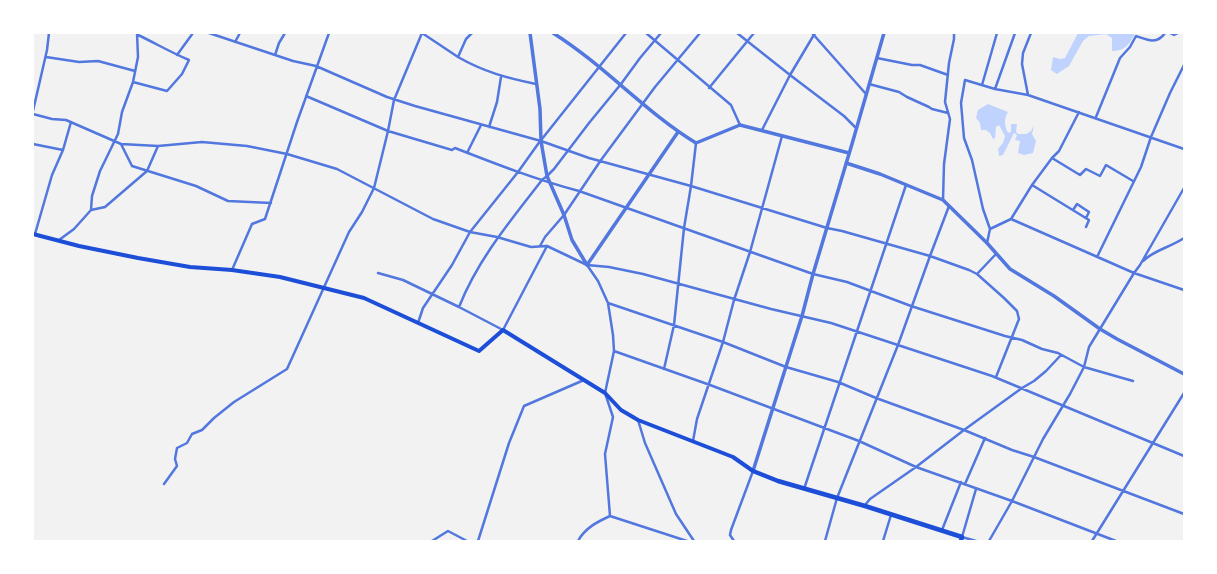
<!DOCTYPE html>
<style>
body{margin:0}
#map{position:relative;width:1217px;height:574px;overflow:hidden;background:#f2f2f2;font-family:Signika,sans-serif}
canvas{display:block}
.frame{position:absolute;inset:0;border:34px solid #fff;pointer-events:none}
</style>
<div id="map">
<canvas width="1217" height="574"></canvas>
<div class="frame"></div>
</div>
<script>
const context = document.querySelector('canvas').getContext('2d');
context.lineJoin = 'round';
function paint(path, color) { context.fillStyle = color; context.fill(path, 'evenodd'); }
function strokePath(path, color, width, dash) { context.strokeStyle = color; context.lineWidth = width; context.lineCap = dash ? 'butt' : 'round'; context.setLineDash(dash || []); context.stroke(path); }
const water = new Path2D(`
 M1078,33H1135C1130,44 1125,51 1112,51V38L1106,34L1089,36L1083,41L1069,66L1057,74L1051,70L1053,57L1060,59L1065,58Z
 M988,104L1008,112C1004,119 1004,125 1008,133L1011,132V124H1017L1016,132L1018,134H1026L1031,131L1034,125L1032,134L1036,141L1033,153L1024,155L1018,153L1020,141L1015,140L1017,135L1014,133L1003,155L999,156L998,149L1003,143L1005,136L999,125L996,127L995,138L993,139L990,133L986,130H981L980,123L976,118L978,110Z`);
const minor = new Path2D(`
 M209,33L293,61L316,66L387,97L415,106L541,141L589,158L691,186L827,228L842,231L930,256L969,270L977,274L1004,298L1017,311L1019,319L996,377
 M422,33L458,57L466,39L472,33
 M646,33L731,105L740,125
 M737,33L790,75L844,116L856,128
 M812,33L866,94
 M1170,33L1174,35L1178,33
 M235,42L240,33
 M177,55L193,33
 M275,55L279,43L285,33
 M46,57L79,62L98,61L135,71
 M458,57C484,72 507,78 536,84
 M877,58L912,65H920L948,75
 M133,82L167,91L182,74L189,60C172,53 155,43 138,35
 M869,84L899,92L907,97L929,107L932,109L948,113
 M982,85L997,33
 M709,88L754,33
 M995,89L1015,33
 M1028,95L1022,64L1023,53L1031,33
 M306,96L388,131L452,150L455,148C496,164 537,180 579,191L813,274L847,282L911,306L1005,336L1022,340L1042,349L1058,353L1084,367L1133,381
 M33,111L47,50L49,33
 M33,114L52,119L66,120L121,144L158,146L202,142L247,146L287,154L337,169L433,219L470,232L497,237L531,247L547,246L587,265L609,267L643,274L771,309L831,323L992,376L1184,456
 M1096,117L1120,58L1130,47L1136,36C1147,40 1157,45 1165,33
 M489,127L497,102L501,77
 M762,130L790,75L815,33
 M33,144L63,150
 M121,144L132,166L196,186L228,201L271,203
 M467,153L481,125
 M1052,158L1080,175L1086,169L1100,176L1106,165L1133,181
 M1032,185L1089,220L1086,227
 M943,200L944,164L950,119L945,102L949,63L954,39V33
 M91,210L92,196L100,171L118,134L122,112L133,82L138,57L137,33
 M1073,210L1077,204L1089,212L1086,218
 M1011,219L1134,273L1184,290
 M990,229L983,209L972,160L964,138L961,103L965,80L995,89L1028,95L1184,149
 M35,234L52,175L63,150L71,122
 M59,240L74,229L91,210L105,207L147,171L158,146
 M987,243L990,229L1011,219L1032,185L1052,158L1059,151L1079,112
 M540,246L545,237L564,215L601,160L655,87L700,33
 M1097,257L1141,167L1151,137L1170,93L1184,65
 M1143,261C1154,250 1171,247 1184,238
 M587,265L598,281L608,303L613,335L614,351L605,393L613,417L605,454L610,516
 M232,270L252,224L265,219L297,122L329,33
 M378,273L403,280L459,307L503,330L547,246
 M977,274L996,254
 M608,303L723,342L786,367L838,382L876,398L964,430L1012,450L1034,457L1184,514
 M459,307C478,259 511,220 542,180L547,176L554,169L589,123L621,84L640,58L661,33
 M418,323L423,308L452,265L470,232L518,172L538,144L626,33
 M614,351L710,385L859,441L916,467L1012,501L1116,541
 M664,369L674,325L684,228L691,186L696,143
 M638,420L645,443L676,514L694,541
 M693,441L697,419L723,342L734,300L750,252L782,136
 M164,484L177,466L175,459L177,448L187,443L192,434L202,430L214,418L234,402L287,369L349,232L362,212L374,188L388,131L394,100L422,33
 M965,484L985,438
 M804,489L906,185
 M865,505L870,499L916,467L964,430L1022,388L1034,381L1046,371L1061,355
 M942,530L961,482
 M432,541L448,531L467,541
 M478,541L509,443L524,406L584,380
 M578,541C585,528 597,522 610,516L687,541
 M734,541L730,535L731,530L753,471
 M825,541L837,498L898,345L930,256L949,206
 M883,541L891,515
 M976,541L962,537L976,489
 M989,541L1012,501L1043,439L1070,394L1084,367L1089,347L1134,273L1140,265L1184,188
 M1092,541L1184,393`);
const tertiary = new Path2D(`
 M530,33L540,109L541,141L547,176L564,215L572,240L587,265L678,132
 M553,33C604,65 645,112 696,143L740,125L849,153
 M846,163L880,174L943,200L987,243L1010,269L1054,296L1100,329L1117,339L1184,374
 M753,471L802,316L813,274L852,144L884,33`);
const secondary = new Path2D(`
 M33,234L79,246L138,258L190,267L232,270L280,277L364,298L479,351L503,330L605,393L621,410L638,420L733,457L753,471`);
const trunk = new Path2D(`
 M753,471L778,481L865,506L962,537L961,541`);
paint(water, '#bfd3fe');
strokePath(minor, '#5277de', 2.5);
strokePath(tertiary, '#5277de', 3.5);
strokePath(secondary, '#1d4ed8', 4);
strokePath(trunk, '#1d4ed8', 4.5);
</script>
